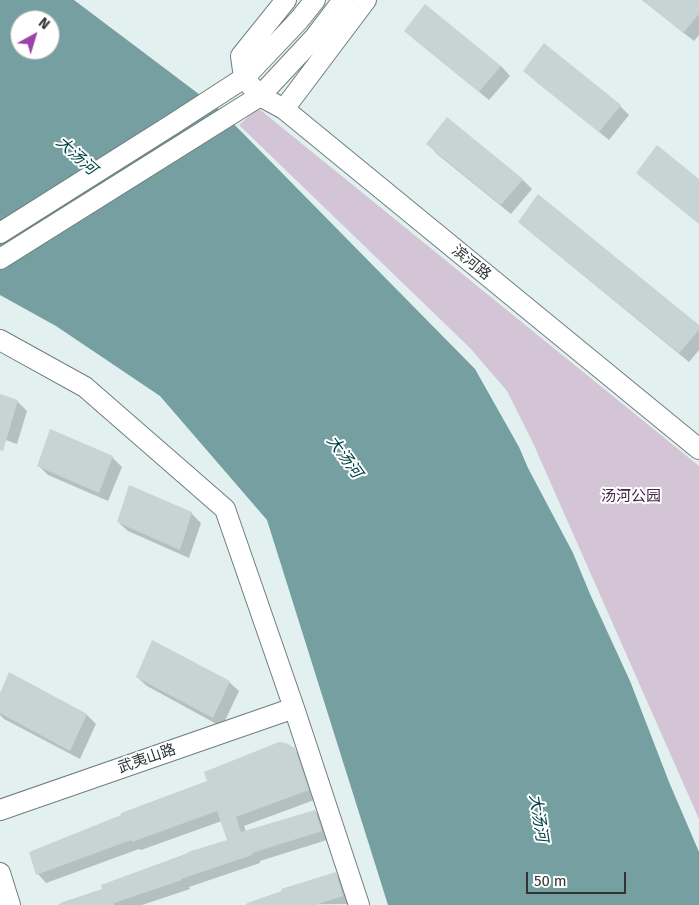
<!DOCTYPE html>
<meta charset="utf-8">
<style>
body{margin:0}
#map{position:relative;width:699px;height:905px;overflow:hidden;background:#e2f0f0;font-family:"Fira Sans",sans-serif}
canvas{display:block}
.north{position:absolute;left:10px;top:10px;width:50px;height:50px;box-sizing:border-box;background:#fff;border:1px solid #abaeae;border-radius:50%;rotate:39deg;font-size:14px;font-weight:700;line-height:20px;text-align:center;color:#2e3434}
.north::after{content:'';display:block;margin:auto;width:18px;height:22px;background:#9d41ac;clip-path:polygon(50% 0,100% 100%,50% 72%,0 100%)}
.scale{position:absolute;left:526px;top:872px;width:100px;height:22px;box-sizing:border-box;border:2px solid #2e3434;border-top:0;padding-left:6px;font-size:15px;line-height:18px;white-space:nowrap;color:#2e3434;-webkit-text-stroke:4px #fff;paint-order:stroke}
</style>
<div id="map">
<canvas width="699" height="905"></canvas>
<div class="north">N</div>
<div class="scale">50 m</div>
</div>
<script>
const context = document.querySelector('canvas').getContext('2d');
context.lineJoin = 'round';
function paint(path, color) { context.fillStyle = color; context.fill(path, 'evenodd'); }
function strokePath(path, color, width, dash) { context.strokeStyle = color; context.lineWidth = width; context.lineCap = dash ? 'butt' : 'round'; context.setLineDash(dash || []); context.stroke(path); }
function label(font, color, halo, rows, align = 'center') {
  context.font = font + ' "Fira Sans","Noto Sans SC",sans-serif'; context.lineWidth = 4; context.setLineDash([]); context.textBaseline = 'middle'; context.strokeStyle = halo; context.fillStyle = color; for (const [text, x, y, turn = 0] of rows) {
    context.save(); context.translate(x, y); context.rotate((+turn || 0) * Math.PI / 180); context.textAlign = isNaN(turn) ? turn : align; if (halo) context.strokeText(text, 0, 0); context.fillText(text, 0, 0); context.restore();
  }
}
const green = new Path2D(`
 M258,108L699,466V819L533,443L507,391L470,348L239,125Z`);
const water = new Path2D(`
 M0,0H74L220,110L475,369L519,447L528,468L573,553L590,594L630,681L669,782L699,852V905H388L267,520L160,396L56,326L0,295ZM20,20H50V50H20Z`);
const shadow = new Path2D(`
 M642,0H695L699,3V35L694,41Z
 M406,31L501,66L510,76L489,100L415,40Z
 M534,80L620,106L629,115L609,140Z
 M447,119L523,180L532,189L511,214L437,154L428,144Z
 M519,222L699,327V350L689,362L529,231Z
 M0,395L17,401L27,411L17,444L0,438Z
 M112,457L122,467L108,501L48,475L39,466Z
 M191,513L201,523L189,558L128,531L118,522Z
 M137,677L229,682L239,691L222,727L147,686Z
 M0,697L87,715L96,724L80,759L4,719L0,715Z
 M294,749L303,758L317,799L244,826L246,832L315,811L323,820L330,839L260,861V863L189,887L190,889L142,905H58L103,890L228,841L222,821L141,850L139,849L46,883L38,874Z
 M335,874L344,882L350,904L245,905Z`);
const building = new Path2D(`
 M643,0H699V14L683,33Z
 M425,4L501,66L479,92L404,31Z
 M544,43L621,105L599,132L523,71Z
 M447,117L523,179L501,205L426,144Z
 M657,145L699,179V224L636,173Z
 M538,194L699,325V330L679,353L518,222Z
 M0,394L18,400L3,451L0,450Z
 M50,429L113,456L99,493L37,466Z
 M129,485L192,512L180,550L117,522Z
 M152,640L230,681L213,718L136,677Z
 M9,672L87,714L70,751L0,713V693Z
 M279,742L286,743L295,748L309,790L236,817L241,832L315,810L322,831L252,853V855L181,879L182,880L114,903V905H61L60,903L102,889L101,885L188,853V852L227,840L217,811L132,842L131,840L36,875L29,852L121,815V813L207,781L204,772Z
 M336,872L343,896L315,905H247V903L282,891L281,889Z`);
const minor = new Path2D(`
 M244,78L260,96L284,109L699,449
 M244,78L241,56L286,0
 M284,109L366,0
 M0,233L173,124L244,78L299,20L315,0
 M0,259L260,96L315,37L343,0
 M0,340L85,387L225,509L294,708L359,905
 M0,810L294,708
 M0,873L10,905`);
const streetNames = [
 ["滨河路",471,263,39],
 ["武夷山路",147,759,-19]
];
const parkNames = [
 ["汤河公园",631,497]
];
const waterNames = [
 ["大汤河",76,156,42],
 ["大汤河",344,457,54],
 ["大汤河",538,818,81]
];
paint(green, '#d4c5d6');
paint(water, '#759fa0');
paint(shadow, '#0003');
paint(building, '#c6d4d4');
strokePath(minor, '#717e7e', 22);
strokePath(minor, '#fff', 20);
label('15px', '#2e3434', '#fff', streetNames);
label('15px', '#432348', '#fff', parkNames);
label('italic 16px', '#004446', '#fff', waterNames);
</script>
